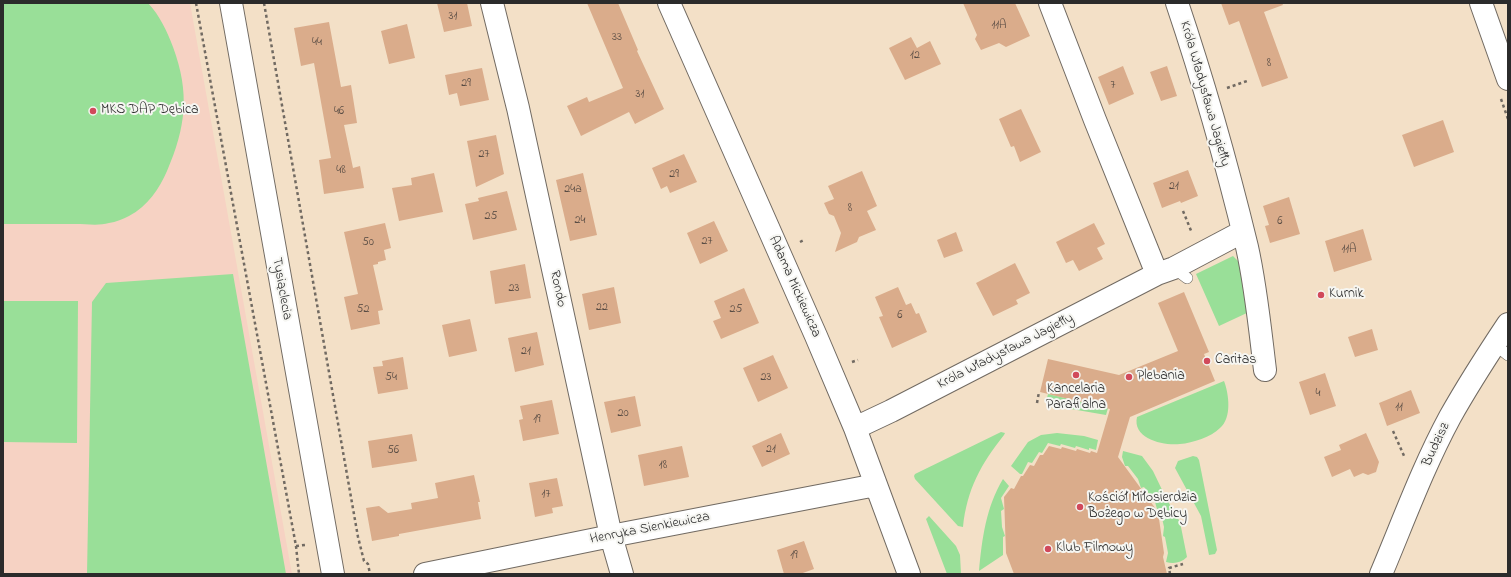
<!DOCTYPE html>
<meta charset="utf-8">
<style>
body{margin:0}
#map{position:relative;width:1511px;height:577px;overflow:hidden;background:#f3e0c7;font-family:"Indie Flower",sans-serif}
canvas{display:block}
.frame{position:absolute;inset:0;border:4px solid #2b2b2b;pointer-events:none}
</style>
<div id="map">
<canvas width="1511" height="577"></canvas>
<div class="frame"></div>
</div>
<script>
const context = document.querySelector('canvas').getContext('2d');
context.lineJoin = 'round';
function paint(path, color) { context.fillStyle = color; context.fill(path, 'evenodd'); }
function strokePath(path, color, width, dash) { context.strokeStyle = color; context.lineWidth = width; context.lineCap = dash ? 'butt' : 'round'; context.setLineDash(dash || []); context.stroke(path); }
function label(font, color, halo, rows, align = 'center') {
  context.font = font + ' "Indie Flower",sans-serif'; context.lineWidth = 4; context.setLineDash([]); context.textBaseline = 'middle'; context.strokeStyle = halo; context.fillStyle = color; for (const [text, x, y, turn = 0] of rows) {
    context.save(); context.translate(x, y); context.rotate((+turn || 0) * Math.PI / 180); context.textAlign = isNaN(turn) ? turn : align; if (halo) context.strokeText(text, 0, 0); context.fillText(text, 0, 0); context.restore();
  }
}
const built = new Path2D(`
 M3,3H190L292,574H3Z`);
const green = new Path2D(`
 M3,3H148C160,16 167,31 173,47C190,93 186,127 167,171C159,189 148,206 129,216C123,219 116,222 109,223C99,226 86,224 76,224C51,224 27,224 3,224Z
 M1233,256L1240,263L1249,312L1219,326L1196,274Z
 M233,274L286,574H87L92,302L106,283Z
 M3,301H78L77,443L3,442Z
 M1224,381C1229,394 1232,418 1220,428C1211,437 1193,443 1180,444C1164,446 1132,439 1137,417Z
 M1048,394L1108,408L1106,415L1048,405L1047,398Z
 M1001,432L1005,433L1004,435C981,464 967,489 963,527L958,526L915,479L914,476L915,474Z
 M1057,433L1084,436L1098,440L1096,450L1089,448V450L1076,446L1075,448L1061,444L1060,446L1048,443L1042,453L1039,452L1032,463L1028,462L1022,474H1020L1011,466L1028,442L1041,435Z
 M1123,451L1142,456L1153,471L1166,498L1180,522L1187,557C1181,563 1174,564 1166,562L1168,553L1165,537L1163,536L1164,527L1160,509H1157L1155,502L1144,487L1141,488L1138,479L1128,466H1125L1122,457Z
 M1193,456L1197,457L1199,460L1217,550L1215,554L1209,555L1201,516L1175,468L1178,461Z
 M1003,479L1009,486L1001,498L1004,509L1001,511L1002,527L1005,536L1003,537V555L979,571C982,539 986,507 1003,479Z
 M929,516L956,546L960,555L961,574H947L926,519Z`);
const building = new Path2D(`
 M437,3H467L472,26L444,32Z
 M587,3H618L638,50L637,51L664,109L635,124L629,112L581,136L567,106L587,97L589,102L623,88Z
 M963,3H1015L1030,36L1006,47L999,43L981,50L975,39L977,35Z
 M1221,3H1282L1283,5L1264,12L1288,78L1262,87L1239,21L1229,25Z
 M329,22L341,87L351,85L357,123L344,125L353,168L360,166L364,188L324,194L319,160L331,158L314,63L301,66L294,28Z
 M407,24L415,58L389,64L381,31Z
 M911,37L917,48L930,41L941,64L905,80L889,48Z
 M1123,66L1134,94L1109,105L1098,77Z
 M1167,66L1177,96L1161,101L1150,72Z
 M482,68L489,100L460,106L457,93L449,95L445,75Z
 M1021,109L1041,152L1020,162L1014,146L1011,147L999,119Z
 M1443,120L1454,152L1414,167L1402,135Z
 M496,135L504,174L476,187L467,141Z
 M684,154L697,182L670,193L667,186L661,189L652,168Z
 M1188,170L1198,196L1181,203L1180,201L1162,208L1153,183Z
 M862,171L877,206L867,211L876,230L859,237L857,242L835,252L841,233L834,216L829,214L824,203L834,199L828,186Z
 M434,173L443,212L399,221L392,188L412,185L411,178Z
 M583,173L597,235L570,241L556,180Z
 M507,191L517,230L473,240L465,204L479,201L478,198Z
 M1289,197L1300,234L1270,243L1265,226L1269,225L1263,206Z
 M714,221L728,251L700,264L687,233Z
 M385,223L391,248L384,250L386,260L378,262V264L373,265L383,310L378,311L380,324L351,330L344,297L358,294L344,232Z
 M1094,223L1105,244L1097,248L1103,259L1079,271L1073,260L1066,263L1056,242Z
 M1363,229L1372,260L1334,272L1325,241Z
 M956,232L963,251L944,258L937,240Z
 M1015,263L1030,293L1016,300L1018,304L993,316L976,283Z
 M525,264L531,298L495,304L490,271Z
 M614,287L621,323L589,330L582,294Z
 M898,287L906,305L911,303L916,314L919,313L927,332L892,348L879,317L883,316L875,297Z
 M744,288L759,323L721,339L713,321L721,318L714,301Z
 M1184,292L1209,352L1204,354L1215,381L1130,417L1118,457L1158,512L1164,553L1163,557L1167,574H1014L1006,553L1004,497L1011,488L1014,489L1021,476H1023L1030,465L1034,466L1040,455H1043L1049,446L1061,449L1062,447L1076,451L1077,449L1090,453L1091,451L1097,453L1110,409L1040,392L1048,359L1119,375L1178,351L1158,303Z
 M470,319L477,351L449,357L442,325Z
 M1372,329L1378,350L1355,357L1348,337Z
 M537,332L544,365L515,372L508,338Z
 M773,355L788,388L758,402L743,368Z
 M403,357L408,389L378,394L373,367L383,366L382,361Z
 M1325,373L1336,406L1310,415L1299,382Z
 M1411,390L1420,413L1387,426L1379,403Z
 M635,396L641,426L611,433L604,402Z
 M552,400L559,434L523,441L519,420L523,419L520,406Z
 M781,433L790,454L762,467L752,446Z
 M1366,433L1379,462L1376,472L1368,475L1363,473L1354,477L1350,469L1332,477L1324,457L1341,450L1339,445Z
 M412,434L417,461L372,468L368,441Z
 M682,446L689,477L644,486L638,455Z
 M474,475L480,502H478L481,519L399,534V536L372,541L366,508L379,506L388,513L412,509L411,503L438,498L435,483Z
 M557,478L563,506L552,508L553,513L535,517L529,483Z
 M804,541L814,569L800,574H784L777,550Z`);
const path = new Path2D(`
 M196,3L296,546L299,574
 M264,3L358,537L364,561L368,564L370,574
 M1227,88L1247,81
 M1501,99L1508,119
 M1183,211L1192,233
 M800,242L804,240
 M852,362L858,360
 M1037,403L1039,392
 M1393,431L1405,458
 M296,546L305,545
 M1170,574L1169,568L1183,564`);
const service = new Path2D(`
 M1174,268L1187,278
 M1494,344L1508,355`);
const minor = new Path2D(`
 M492,3L518,108L611,536L622,574
 M669,3L816,336L855,428L909,574
 M1050,3L1095,120L1157,274
 M1177,3C1204,83 1227,165 1247,247C1256,287 1260,329 1265,370
 M1481,3L1508,79
 M855,428L891,411L1157,274L1174,268L1242,232
 M425,574L611,536L876,485
 M1381,574C1403,522 1423,467 1450,417C1468,385 1488,354 1508,324`);
const tertiary = new Path2D(`
 M231,3L333,574`);
const markers = [
 [93,111,4,"#d1495b"],
 [1321,295,4,"#d1495b"],
 [1207,361,4,"#d1495b"],
 [1076,375,4,"#d1495b"],
 [1129,377,4,"#d1495b"],
 [1080,507,4,"#d1495b"],
 [1048,549,4,"#d1495b"]
];
const numberNames = [
 ["31",453,17],
 ["11A",999,26],
 ["33",617,38],
 ["44",317,43],
 ["12",915,56],
 ["8",1269,64],
 ["29",466,84],
 ["7",1113,86],
 ["31",640,95],
 ["46",339,112],
 ["27",484,155],
 ["48",341,171],
 ["29",674,175],
 ["21",1174,187],
 ["24a",573,190],
 ["8",850,209],
 ["25",491,217],
 ["24",580,221],
 ["6",1280,222],
 ["27",707,242],
 ["50",368,243],
 ["11A",1349,250],
 ["23",514,289],
 ["22",602,308],
 ["52",363,310],
 ["25",736,310],
 ["6",900,316],
 ["21",526,352],
 ["54",391,378],
 ["23",766,378],
 ["4",1318,394],
 ["11",1399,408],
 ["20",623,414],
 ["19",537,420],
 ["21",771,450],
 ["56",393,451],
 ["18",663,466],
 ["17",546,495],
 ["19",794,556]
];
const streetNames = [
 ["Króla Władysława Jagiełły",1204,94,74],
 ["Adama Mickiewicza",794,287,66],
 ["Tysiąclecia",281,289,80],
 ["Rondo",557,289,78],
 ["Króla Władysława Jagiełły",1006,352,-27],
 ["Budzisz",1437,445,-65],
 ["Henryka Sienkiewicza",650,529,-11]
];
const poiNames = [
 ["MKS DAP Dębica",101,111],
 ["Kurnik",1329,295],
 ["Caritas",1215,361],
 ["Plebania",1137,377],
 ["Kancelaria",1076,390,"center"],
 ["Parafialna",1076,406,"center"],
 ["Kościół Miłosierdzia",1088,499],
 ["Bożego w Dębicy",1088,515],
 ["Klub Filmowy",1056,549]
];
paint(built, '#f6d2c3');
paint(green, '#99df98');
paint(building, '#daac8b');
strokePath(service, '#716a62', 12);
strokePath(minor, '#716a62', 24);
strokePath(tertiary, '#716a62', 24);
strokePath(path, '#716a62', 2.5, [3, 3]);
strokePath(service, '#fff', 11);
strokePath(minor, '#fff', 22);
strokePath(tertiary, '#fff', 22);
for (const [x, y, r, color] of markers) { const dot = new Path2D(); dot.arc(x, y, r, 0, 2 * Math.PI); context.fillStyle = color; context.fill(dot); strokePath(dot, '#f6f6f2', 1.5); }
label('12px', '#574b43', null, numberNames);
label('14px', '#2b2b2b', '#f6f6f2', streetNames);
label('14px', '#2b2b2b', '#f6f6f2', poiNames, 'left');
</script>
